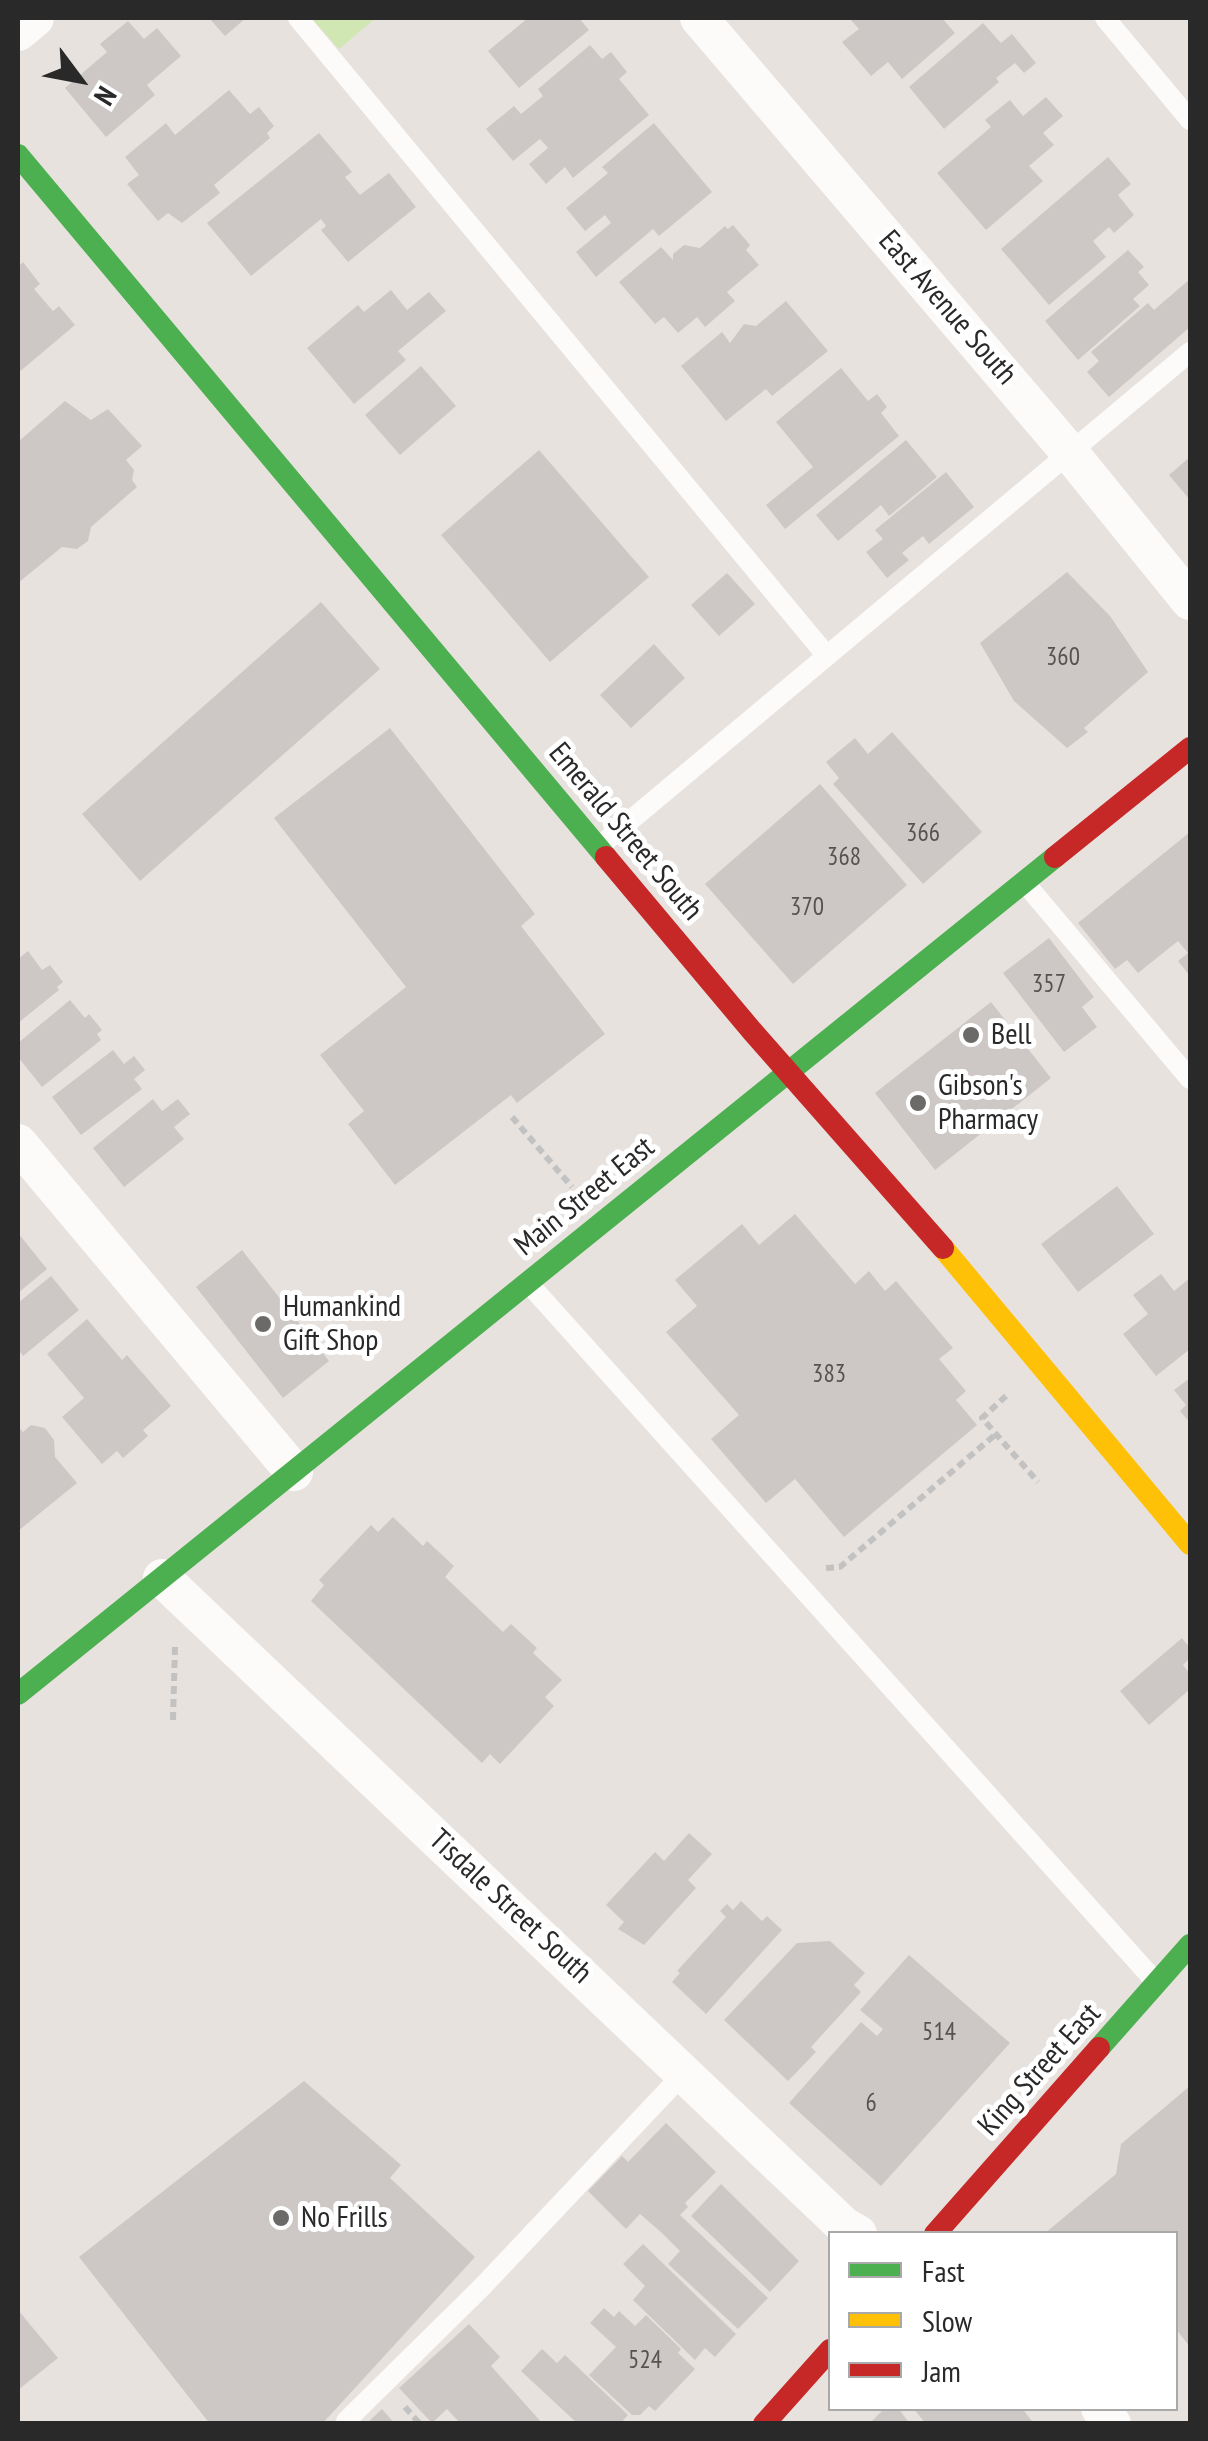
<!DOCTYPE html>
<style>
body{margin:0}
#map{position:relative;width:1208px;height:2441px;overflow:hidden;background:#e8e2de;font-family:"PT Sans Narrow",sans-serif}
canvas{display:block}
.frame{position:absolute;inset:0;border:20px solid #292929;pointer-events:none}
.legend{position:absolute;left:828px;top:2231px;width:350px;height:180px;box-sizing:border-box;background:#fff;border:2px solid #a9a9a9;margin:0;padding:12px 18px;list-style:none;font-size:30px;color:#292929}
.legend li{display:flex;align-items:center;gap:20px;height:50px}
.legend b{width:50px;border:2px solid #a9a9a9}
.north{position:absolute;left:30px;top:30px;width:100px;height:100px;-webkit-text-stroke:8px #fff;paint-order:stroke;rotate:122deg;font-size:28px;font-weight:700;line-height:40px;text-align:center;color:#292929}
.north::after{content:'';display:block;margin:auto;width:35px;height:45px;background:#292929;clip-path:polygon(50% 0,100% 100%,50% 72%,0 100%)}
</style>
<div id="map">
<canvas width="1208" height="2441"></canvas>
<div class="frame"></div>
<ul class="legend">
<li><b style="height:12px;background:#4caf50"></b>Fast</li>
<li><b style="height:12px;background:#ffc107"></b>Slow</li>
<li><b style="height:12px;background:#c62828"></b>Jam</li>
</ul>
<div class="north">N</div>
</div>
<script>
const context = document.querySelector('canvas').getContext('2d');
context.lineJoin = 'round';
function paint(path, color) { context.fillStyle = color; context.fill(path, 'evenodd'); }
function strokePath(path, color, width, dash) { context.strokeStyle = color; context.lineWidth = width; context.lineCap = dash ? 'butt' : 'round'; context.setLineDash(dash || []); context.stroke(path); }
function label(font, color, halo, rows, align = 'center') {
  context.font = font + ' "PT Sans Narrow",sans-serif'; context.lineWidth = 10; context.setLineDash([]); context.textBaseline = 'middle'; context.strokeStyle = halo; context.fillStyle = color; for (const [text, x, y, turn = 0] of rows) {
    context.save(); context.translate(x, y); context.rotate((+turn || 0) * Math.PI / 180); context.textAlign = isNaN(turn) ? turn : align; if (halo) context.strokeText(text, 0, 0); context.fillText(text, 0, 0); context.restore();
  }
}
const green = new Path2D(`
 M311,18H376L339,49Z`);
const building = new Path2D(`
 M209,18H246L225,36Z
 M528,18H579L589,30L519,88L488,51Z
 M849,18H942L955,33L902,79L888,62L871,76L842,42L859,29Z
 M128,21L144,39L157,28L181,56L147,85L155,95L106,137L65,88L107,52L100,44Z
 M983,23L1001,43L1012,34L1036,63L1024,73L1015,63L996,78L999,82L944,129L909,87Z
 M590,45L602,59L611,52L627,72L619,79L649,115L573,178L565,167L546,184L529,164L548,148L540,139L513,161L486,129L514,106L521,114L543,96L538,89Z
 M229,90L250,114L259,107L274,126L267,133L270,138L214,185L220,193L182,223L168,213L158,221L127,184L139,175L125,157L166,123L175,135Z
 M1046,97L1063,116L1043,133L1054,145L1029,166L1043,181L986,230L937,173L991,127L985,120L1010,100L1023,116Z
 M654,123L712,192L659,236L653,229L596,277L576,252L611,223L605,215L585,231L566,208L608,173L602,167Z
 M319,133L352,172L345,177L360,195L389,173L416,207L348,262L321,230L326,226L321,219L251,276L207,223Z
 M1108,157L1131,184L1118,195L1134,215L1114,233L1109,227L1093,241L1106,257L1049,305L1001,249Z
 M733,225L750,245L746,250L759,265L727,292L735,301L705,327L697,317L678,333L664,317L655,324L619,282L661,247L673,260V254L684,245L700,248L725,226L728,229Z
 M1128,250L1144,267L1138,272L1149,285L1133,299L1140,306L1078,360L1045,321Z
 M23,262L40,284L34,289L53,311L59,306L75,325L18,373V267Z
 M1190,279V327L1109,397L1087,372L1099,361L1091,352L1148,303L1154,310Z
 M391,290L407,310L429,292L446,311L398,351L406,360L354,404L307,348L358,305L364,312Z
 M786,301L828,351L772,396L766,389L726,421L681,366L722,332L730,343L744,324L756,326Z
 M421,366L456,406L400,455L365,415Z
 M841,368L868,401L877,394L887,407L881,413L899,436L785,529L766,505L813,467L776,422Z
 M65,401L91,420L108,409L142,446L126,460L134,470L132,480L137,487L91,527L88,541L77,549L62,547L18,583V442Z
 M906,440L937,477L889,516L881,505L838,541L816,515Z
 M539,450L649,577L550,662L441,535Z
 M1190,457V500L1169,475Z
 M946,472L974,507L929,544L923,536L902,553L909,560L887,578L866,552L883,539L875,530Z
 M1067,572L1110,616L1148,672L1084,728L1088,732L1067,748L1014,701L980,643Z
 M727,573L755,604L719,636L691,605Z
 M321,602L380,669L140,881L82,814Z
 M654,644L685,678L631,728L600,695Z
 M390,728L535,914L521,926L605,1034L517,1103L511,1095L395,1185L348,1124L364,1111L320,1055L406,987L274,818Z
 M892,732L982,832L923,884L833,784L839,778L826,762L855,738L868,754Z
 M820,784L907,885L793,984L705,884Z
 M1190,832V976L1178,961L1188,953L1178,941L1138,973L1127,960L1115,969L1078,923Z
 M1049,938L1094,997L1082,1007L1097,1027L1064,1052L1003,973Z
 M28,951L42,970L50,965L63,982L57,987L59,990L18,1023V959Z
 M70,1000L85,1018L89,1014L102,1030L97,1034L101,1040L42,1087L18,1057V1043Z
 M991,1002L1051,1078L935,1170L875,1093Z
 M113,1050L124,1064L134,1056L145,1070L134,1079L142,1089L81,1135L52,1097Z
 M153,1099L162,1111L178,1099L190,1114L174,1127L184,1139L124,1187L93,1148Z
 M1117,1186L1154,1234L1078,1292L1041,1244Z
 M795,1214L855,1284L869,1271L885,1291L896,1281L953,1348L939,1359L966,1391L956,1400L977,1425L844,1537L795,1479L766,1503L711,1439L739,1415L666,1332L697,1306L675,1280L742,1224L759,1245Z
 M18,1233L47,1269L18,1293Z
 M242,1250L329,1361L283,1398L196,1287Z
 M1161,1274L1174,1291L1190,1278V1349L1156,1376L1123,1334L1148,1314L1133,1295Z
 M51,1276L79,1310L23,1356L18,1349V1303Z
 M87,1319L122,1360L127,1355L171,1406L143,1430L148,1436L123,1458L117,1451L102,1464L62,1417L84,1398L47,1354Z
 M1190,1378V1423L1180,1411L1186,1405L1174,1390Z
 M31,1425L45,1428L54,1440L55,1457L77,1483L18,1531V1426L23,1432Z
 M393,1517L423,1546L427,1541L454,1566L445,1577L503,1632L511,1624L537,1648L533,1653L562,1680L545,1697L554,1706L500,1764L490,1754L482,1763L311,1601L324,1585L319,1580L371,1525L378,1532Z
 M1182,1638L1190,1648V1658L1183,1665L1190,1674V1689L1149,1725L1120,1691Z
 M689,1833L712,1854L688,1880L696,1888L644,1945L618,1929L624,1922L606,1905L655,1852L664,1861Z
 M741,1901L762,1921L767,1916L782,1930L706,2014L672,1982L680,1973L677,1971L726,1917L720,1911L727,1904L733,1910Z
 M830,1941L865,1973L854,1985L861,1992L811,2047L816,2052L788,2081L724,2020L797,1943Z
 M909,1955L1010,2043L881,2186L789,2103L861,2022L877,2036L883,2029L860,2010Z
 M304,2081L401,2165L390,2178L475,2257L322,2424H210L79,2257Z
 M1190,2086V2347L1176,2329V2234H1044L1116,2174L1121,2144Z
 M666,2123L716,2172L685,2203L688,2207L680,2215L768,2298L738,2329L668,2264L680,2251L662,2233L640,2214L626,2229L588,2191L622,2156L628,2162Z
 M721,2184L799,2261L770,2292L691,2216Z
 M643,2244L736,2334L715,2357L705,2348L695,2360L633,2300L645,2286L623,2264Z
 M604,2308L614,2317L619,2311L635,2326L646,2315L681,2349L678,2353L695,2369L655,2411L649,2406L640,2415H632L589,2375L616,2347L590,2323Z
 M18,2310L58,2358L18,2390Z
 M469,2324L500,2357L491,2366L543,2424H461L447,2409L432,2423L399,2388Z
 M542,2349L557,2363L565,2355L628,2415L620,2424H578L521,2371Z
 M885,2408H898L910,2424H869Z
 M913,2408H1022L1034,2424H926Z
 M382,2409L395,2424H366Z`);
const path = new Path2D(`
 M512,1117L572,1187
 M1006,1396L982,1418L1038,1482
 M826,1568L840,1567L996,1434
 M173,1720L175,1646
 M405,2407L420,2424`);
const lane = new Path2D(`
 M298,18L827,656
 M1105,18L1190,120
 M601,845L1190,352
 M1025,883L1190,1079
 M529,1284L1154,1980
 M346,2421L482,2287L685,2072`);
const street = new Path2D(`
 M699,18L1070,453L1190,601
 M18,32L35,18
 M18,1143L294,1472
 M162,1578L844,2226L858,2234
 M1100,2408L1112,2424`);
const fast = new Path2D(`
 M18,155L606,857
 M18,1694L1055,857
 M1099,2048L1190,1945`);
const slow = new Path2D(`
 M943,1248L1190,1544`);
const jam = new Path2D(`
 M606,857L752,1031L943,1248
 M1055,857L1190,748
 M935,2234L1099,2048
 M764,2424L830,2350`);
const markers = [
 [971,1035,10,"#6c6a68"],
 [918,1103,10,"#6c6a68"],
 [263,1324,10,"#6c6a68"],
 [281,2218,10,"#6c6a68"]
];
const numberNames = [
 ["360",1063,658],
 ["366",923,834],
 ["368",844,858],
 ["370",807,908],
 ["357",1049,985],
 ["383",829,1375],
 ["514",939,2033],
 ["6",871,2104],
 ["524",645,2361]
];
const streetNames = [
 ["East Avenue South",947,308,49],
 ["Emerald Street South",625,832,50],
 ["Main Street East",585,1197,-39],
 ["Tisdale Street South",510,1907,43],
 ["King Street East",1040,2070,-48]
];
const poiNames = [
 ["Bell",991,1035],
 ["Gibson's",938,1086],
 ["Pharmacy",938,1120],
 ["Humankind",283,1307],
 ["Gift Shop",283,1341],
 ["No Frills",301,2218]
];
paint(green, '#d0e6b3');
paint(building, '#cdc8c5');
strokePath(path, '#c3c2c2', 6, [8, 5]);
strokePath(lane, '#fcfbfa', 20);
strokePath(street, '#fcfbfa', 38);
strokePath(fast, '#4caf50', 22);
strokePath(slow, '#ffc107', 22);
strokePath(jam, '#c62828', 22);
for (const [x, y, r, color] of markers) { const dot = new Path2D(); dot.arc(x, y, r, 0, 2 * Math.PI); context.fillStyle = color; context.fill(dot); strokePath(dot, '#fff', 4); }
label('25px', '#545252', null, numberNames);
label('30px', '#292929', '#fff', streetNames);
label('30px', '#292929', '#fff', poiNames, 'left');
</script>
